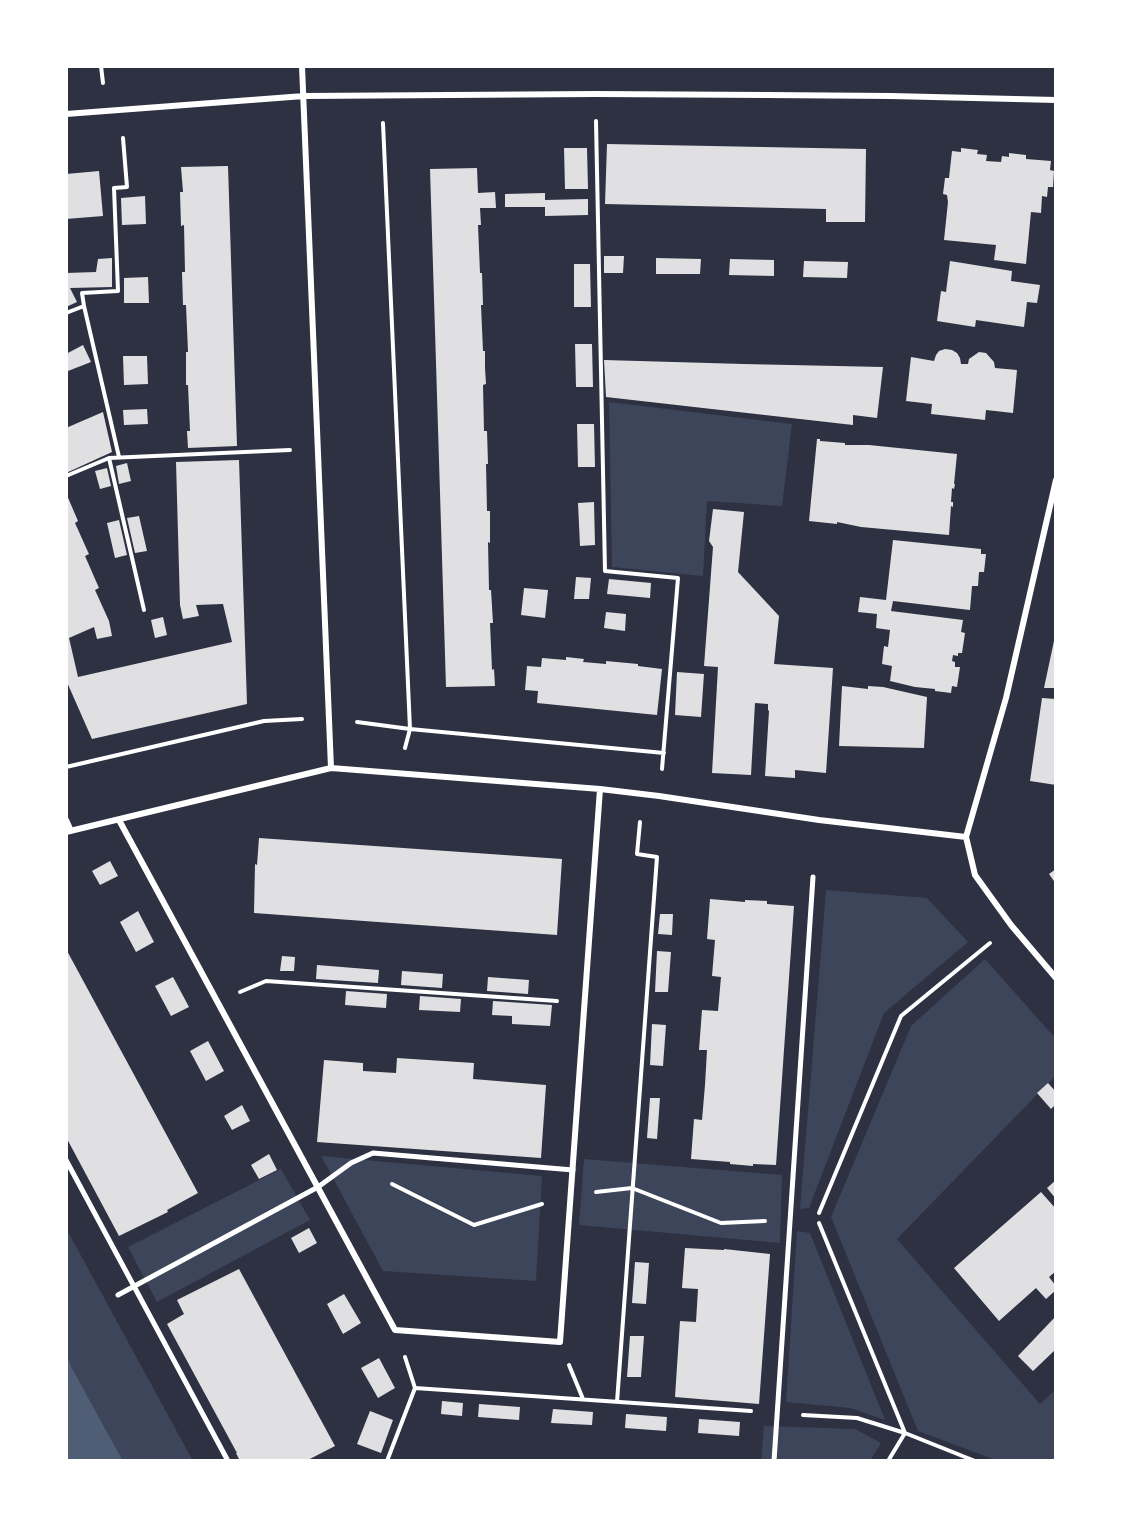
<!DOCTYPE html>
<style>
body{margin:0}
#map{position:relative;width:1122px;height:1527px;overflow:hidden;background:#2d3142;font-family:Inter,sans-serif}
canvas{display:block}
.frame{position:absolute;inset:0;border:68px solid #fff;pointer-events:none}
</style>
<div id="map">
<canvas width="1122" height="1527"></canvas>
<div class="frame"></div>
</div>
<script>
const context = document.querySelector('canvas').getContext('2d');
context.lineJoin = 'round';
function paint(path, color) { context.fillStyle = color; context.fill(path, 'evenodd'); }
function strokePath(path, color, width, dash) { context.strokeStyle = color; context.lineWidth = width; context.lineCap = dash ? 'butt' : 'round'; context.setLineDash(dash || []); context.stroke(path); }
const green = new Path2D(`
 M609,402L792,424L782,506L707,501L703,576L612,567Z
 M826,890L927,898L968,942L884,1013L809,1208L800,1209Z
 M985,959L1056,1039V1075L897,1239L1040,1404L1056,1389V1461H998L918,1431L831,1217L911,1026Z
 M321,1156L542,1176L536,1281L383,1271Z
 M584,1159L782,1175L780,1243L579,1225Z
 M281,1169L310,1220L157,1302L128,1247Z
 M66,1228L193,1461H123L72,1368L66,1352Z
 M797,1231L810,1233L885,1420L850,1408L786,1402Z
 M764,1426L855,1429L881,1443L870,1461H761Z`);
const water = new Path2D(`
 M66,1352L72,1368L123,1461H66Z`);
const building = new Path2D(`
 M607,144L866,149L865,222H826V209L605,204Z
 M564,148H587L588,189H565Z
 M961,148L978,150L977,154L987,155L986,161L1001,162L1002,156L1009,157V153L1026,155V159L1051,161L1050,170L1054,171L1053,187H1048L1047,197L1042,196L1041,213L1031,212L1026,264L994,260L996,245L944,240L948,202L947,195L943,194L945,178H949L952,151L961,152Z
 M228,166L237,446L188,448L187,431H190L188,385H186V352H188L186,305H183L182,272H185L184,225L181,226L180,192H183L181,167Z
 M477,168L478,193L495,192L496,208H480L481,225H478L480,273H482L483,305H481L483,351H485V368L486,384L483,385L484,431H487L488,464H486L487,511H490V543L488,542L489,590H491L493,623H490L492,670L494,669L495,686L446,687L430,169Z
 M99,171L103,216L66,219V174Z
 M545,193V200L588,199V215L545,216V207H505V194Z
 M145,196L146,224L122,225L121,198Z
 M604,256H624L623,273H604Z
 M112,258V287L70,288L77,302L66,307V273L96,272L98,259Z
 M656,258L701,259L700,274H656Z
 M730,259L774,260V276L729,275Z
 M804,261L848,262L847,278L803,277Z
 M950,261L1012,271L1011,281L1040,285L1037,303L1027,302L1024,327L976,320L975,327L937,321L941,291L946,292Z
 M574,264H590L591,307H574Z
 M148,277L149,303H124V278Z
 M575,344H592L593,387H576Z
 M83,345L91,362L68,371L66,366V354Z
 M945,349L952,350L957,353L960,358L961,364H968L969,359L979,352L986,353L994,362L995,368L1017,370L1013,413L986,410L985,420L931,414L932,404L906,401L911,357L934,361L936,355L939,351Z
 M123,356H147L148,384L124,385Z
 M604,360L743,364L883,367L877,418L853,415V425L606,397Z
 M147,409L148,424L124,425L123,410Z
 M103,412L112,452L66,473V428Z
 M577,424H594L595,467H578Z
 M817,439H820V441L845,443V445H869L957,454L954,484H955L954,489L952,488L951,502H953V507L951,506L949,535L861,527L837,522V524L809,521Z
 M239,460L247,704L92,739L66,680V493L78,521L75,523L88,552L89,554L85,556L99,588L95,590L109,621L112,636L97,639L94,627L69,638L78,677L232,642L223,604L196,605L199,616L183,619L180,605L176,462Z
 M127,463L131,481L119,484L116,466Z
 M107,468L111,486L100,489L95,471Z
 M594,502L595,545L580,546L578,503Z
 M713,509L744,512L738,572L779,616L774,664L833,668L826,773L795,770V778L765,776L769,711L768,710V704L755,703L751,775L712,773L718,667L704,666L713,547L709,541Z
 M139,516L147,551L135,553L127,518Z
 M119,520L127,555L115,558L107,523Z
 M893,540L981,549V554H986L984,572H979L978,586H972L970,610L893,601L891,611L963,620L961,632L965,633L962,653H958V656L953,655L952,661L955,662V667H960L957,687L952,686L951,693L935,691V689L915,687L890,681L892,666L882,664L884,646L888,647L890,630L876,628L877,614L858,612L860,597L886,600Z
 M576,577L591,578L589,599H574Z
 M609,579L651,583L650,598L607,594Z
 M524,588L548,590L545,618L521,615Z
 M606,612L626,614L625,631L604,628Z
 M163,617L167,635L155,638L151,620Z
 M1055,636L1056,688H1044Z
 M566,657L584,659L583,662L606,664V661L638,664V666L662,669L657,715L537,703L538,691L525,690L527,666L541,667L542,658L566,660Z
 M677,672L704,674L701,717L675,715Z
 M842,686L868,689V686L883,687L927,697L924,748L839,746Z
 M1042,698L1056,699V785L1030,781Z
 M259,838L562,859L557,935L254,913L255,864L257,865Z
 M110,861L118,876L100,885L92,871Z
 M1056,869V884L1049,874Z
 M710,899L745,902V900L767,901V904L794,906L776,1165L753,1164V1166L730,1164V1162L691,1159L694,1119L702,1120L705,1085L707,1050H699L702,1010L718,1011L721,977L712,976L715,940L707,939Z
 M138,911L154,942L136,952L120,922Z
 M660,914H673L672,935L658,934Z
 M66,949L198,1193L167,1210L168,1212L119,1236L66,1137Z
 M657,951L671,952L668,992H655Z
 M282,956L295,957L294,971H280Z
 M317,965L379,970L378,983L316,979Z
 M402,971L443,974L442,988L401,985Z
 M173,977L189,1007L171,1016L155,986Z
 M488,977L529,980L528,994L487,991Z
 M346,991L387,994L386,1008L345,1005Z
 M420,996L461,999L460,1012L419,1010Z
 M493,1001L552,1005L550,1026L512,1024V1016L492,1015Z
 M652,1024L666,1025L663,1066L650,1065Z
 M208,1041L224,1071L206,1081L190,1051Z
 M397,1058L474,1063L473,1079L546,1085L541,1158L317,1142L324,1060L363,1063V1071L396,1073Z
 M1048,1083L1056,1092V1104L1051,1109L1037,1093Z
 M650,1098H660L657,1139L647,1138Z
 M242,1105L250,1121L232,1130L224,1116Z
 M269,1154L277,1170L259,1179L251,1165Z
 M1056,1180V1199L1047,1188Z
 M1041,1192L1056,1209V1271L1049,1277L1056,1286V1290L1046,1299L1036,1288L999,1321L954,1268Z
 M309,1228L317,1243L299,1253L291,1238Z
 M685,1248L724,1250V1249L770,1254L759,1404L675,1397L680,1321L696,1322L698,1289L682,1288Z
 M635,1262L649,1263L646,1304L632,1303Z
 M239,1269L335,1446L306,1461H240L236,1453H237L167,1324L184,1314L177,1300Z
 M344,1294L361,1323L343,1334L327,1304Z
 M1056,1316V1354L1054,1351L1033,1371L1018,1356Z
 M630,1336H644L641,1377H627Z
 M379,1358L395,1388L378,1398L361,1368Z
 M442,1401L463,1403L462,1416L441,1414Z
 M479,1404L520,1407L519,1420L478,1417Z
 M553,1409L593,1412L592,1425L551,1423Z
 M370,1411L393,1420L381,1453L357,1444Z
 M626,1414L667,1417L666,1431L625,1428Z
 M699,1419L740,1422L739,1436L698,1433Z`);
const path = new Path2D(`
 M101,66L103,83
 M596,121L605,571L678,578L662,769
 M383,123L410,729L405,748
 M84,306L82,293L118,291L114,188L127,187L123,138
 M66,313L84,306L119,457
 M109,458L144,610
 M66,476L109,458L290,450
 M357,722L410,729L664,753
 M66,767L264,721L302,719
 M240,992L266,981L557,1001
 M392,1184L474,1225L542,1204
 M596,1192L632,1188L721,1223L765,1221
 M819,1213L901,1016L990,943
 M819,1223L905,1433L888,1461
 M405,1357L415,1388
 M569,1365L583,1399
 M617,1402L657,857L637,854L640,822
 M803,1415L857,1418L905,1433L975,1461
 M387,1461L415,1388L751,1411`);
const pedestrian = new Path2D(`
 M66,1160L228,1461
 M118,1295L318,1187L351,1163L373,1153L573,1170
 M774,1461L813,877`);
const minor = new Path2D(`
 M302,66L331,768
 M66,114L304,96L595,94L767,95L891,96L1056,100
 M66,820L71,831
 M119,820L395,1330L560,1342L600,789
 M66,832L331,768L600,789L659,796L819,820L966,837
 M966,837L1006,698L1056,480
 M966,837L975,875L1011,925L1056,978`);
paint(green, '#3c4559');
paint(water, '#4f5d75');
paint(building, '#e0e0e3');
strokePath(path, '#fff', 4);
strokePath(pedestrian, '#fff', 5);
strokePath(minor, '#fff', 6);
</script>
